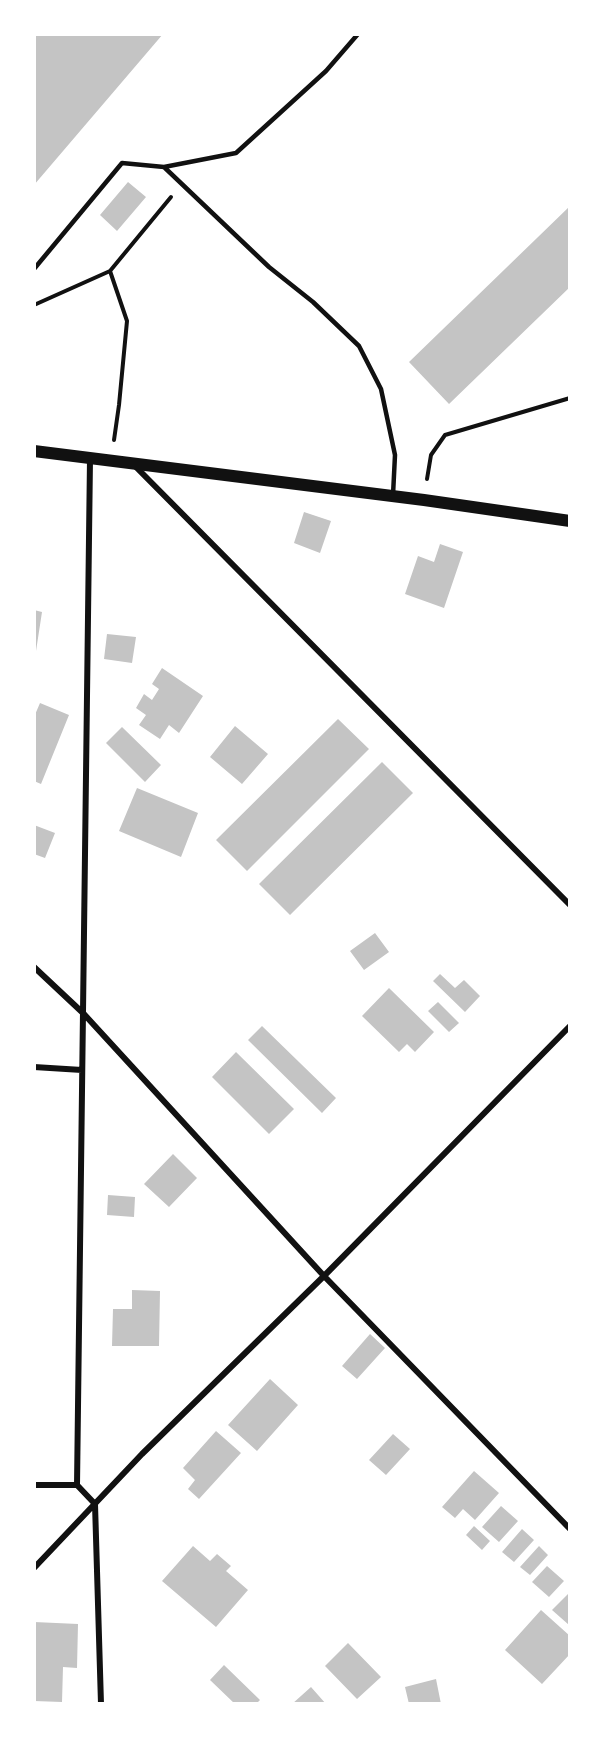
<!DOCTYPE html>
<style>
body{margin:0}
#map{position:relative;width:604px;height:1738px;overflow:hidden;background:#fff;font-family:"Nunito Sans",sans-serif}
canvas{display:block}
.frame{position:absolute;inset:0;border:36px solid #fff;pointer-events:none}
</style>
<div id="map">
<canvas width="604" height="1738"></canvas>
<div class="frame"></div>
</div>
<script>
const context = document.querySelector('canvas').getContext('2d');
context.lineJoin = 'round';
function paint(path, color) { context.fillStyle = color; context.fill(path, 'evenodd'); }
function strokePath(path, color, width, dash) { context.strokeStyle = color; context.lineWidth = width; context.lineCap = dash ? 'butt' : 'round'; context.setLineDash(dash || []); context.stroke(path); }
const building = new Path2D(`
 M34,34H163L34,185Z
 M128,182L146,197L117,231L100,215Z
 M570,206V287L449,404L409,362Z
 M304,512L331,521L320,553L294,543Z
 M440,544L463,552L444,608L405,594L418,556L434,562Z
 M34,610L42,612L36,651L34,650Z
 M107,634L136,637L132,663L104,659Z
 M162,668L203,696L179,733L169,725L160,739L139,725L146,715L136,708L144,694L152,700L159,689L152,684Z
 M40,703L69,715L41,784L34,781V717Z
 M338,719L369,749L247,871L216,840Z
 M235,726L268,754L242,784L210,757Z
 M122,727L161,765L145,782L106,743Z
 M382,762L413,793L290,915L259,884Z
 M137,788L198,813L181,857L119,831Z
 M34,825L55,833L45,858L34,854Z
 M375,933L389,952L364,970L350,951Z
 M440,974L455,988L464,980L480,996L465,1012L433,981Z
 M389,988L434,1032L415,1052L407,1044L399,1052L362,1016Z
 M438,1002L459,1023L449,1032L428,1011Z
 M262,1026L336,1098L322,1113L248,1040Z
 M236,1052L294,1109L269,1134L212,1077Z
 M173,1154L197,1178L169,1207L144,1184Z
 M108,1195L135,1197L134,1217L107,1215Z
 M132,1290L160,1291L159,1346H112L113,1309H132Z
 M370,1334L385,1348L357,1379L342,1366Z
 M270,1379L298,1405L257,1451L228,1425Z
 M216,1431L241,1453L199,1499L188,1489L195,1480L183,1468Z
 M393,1434L410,1449L386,1475L369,1460Z
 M474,1471L499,1493L475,1520L463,1509L455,1518L442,1507Z
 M501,1506L518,1521L499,1542L482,1527Z
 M474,1526L490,1541L482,1550L466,1535Z
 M522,1529L534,1540L514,1562L502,1552Z
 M193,1546L210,1561L217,1554L231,1566L226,1571L248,1590L216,1627L162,1581Z
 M539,1546L548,1555L530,1575L520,1567Z
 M547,1566L564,1581L549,1597L532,1582Z
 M570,1592V1624L569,1625L552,1610Z
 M541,1610L570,1636V1654L542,1684L505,1650Z
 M34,1622L78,1624L77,1668L63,1667L62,1702L34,1701Z
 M348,1643L381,1677L357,1699L325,1666Z
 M224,1665L260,1700L256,1704H235L210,1680Z
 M436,1679L441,1704H409L405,1687Z
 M311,1687L326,1704H292Z`);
const path = new Path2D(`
 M34,305L110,271
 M114,440L119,405L127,321L110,271L171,197
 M427,479L431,455L445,435L570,398`);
const service = new Path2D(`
 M164,167L236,153L326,71L358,34
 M34,269L122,163L164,167L269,267L313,302L359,346L381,389L395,455L393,495`);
const minor = new Path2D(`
 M90,459L77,1485L95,1504L101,1704
 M133,464L570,905
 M34,967L83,1013L324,1276L570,1529
 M34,1067L82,1070
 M34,1485H77
 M34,1568L142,1454L324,1276L570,1026`);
const secondary = new Path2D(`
 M34,451L424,500L570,521`);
paint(building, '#c4c4c4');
strokePath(path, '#111', 4);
strokePath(service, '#111', 4.5);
strokePath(minor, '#111', 6);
strokePath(secondary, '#111', 12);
</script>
